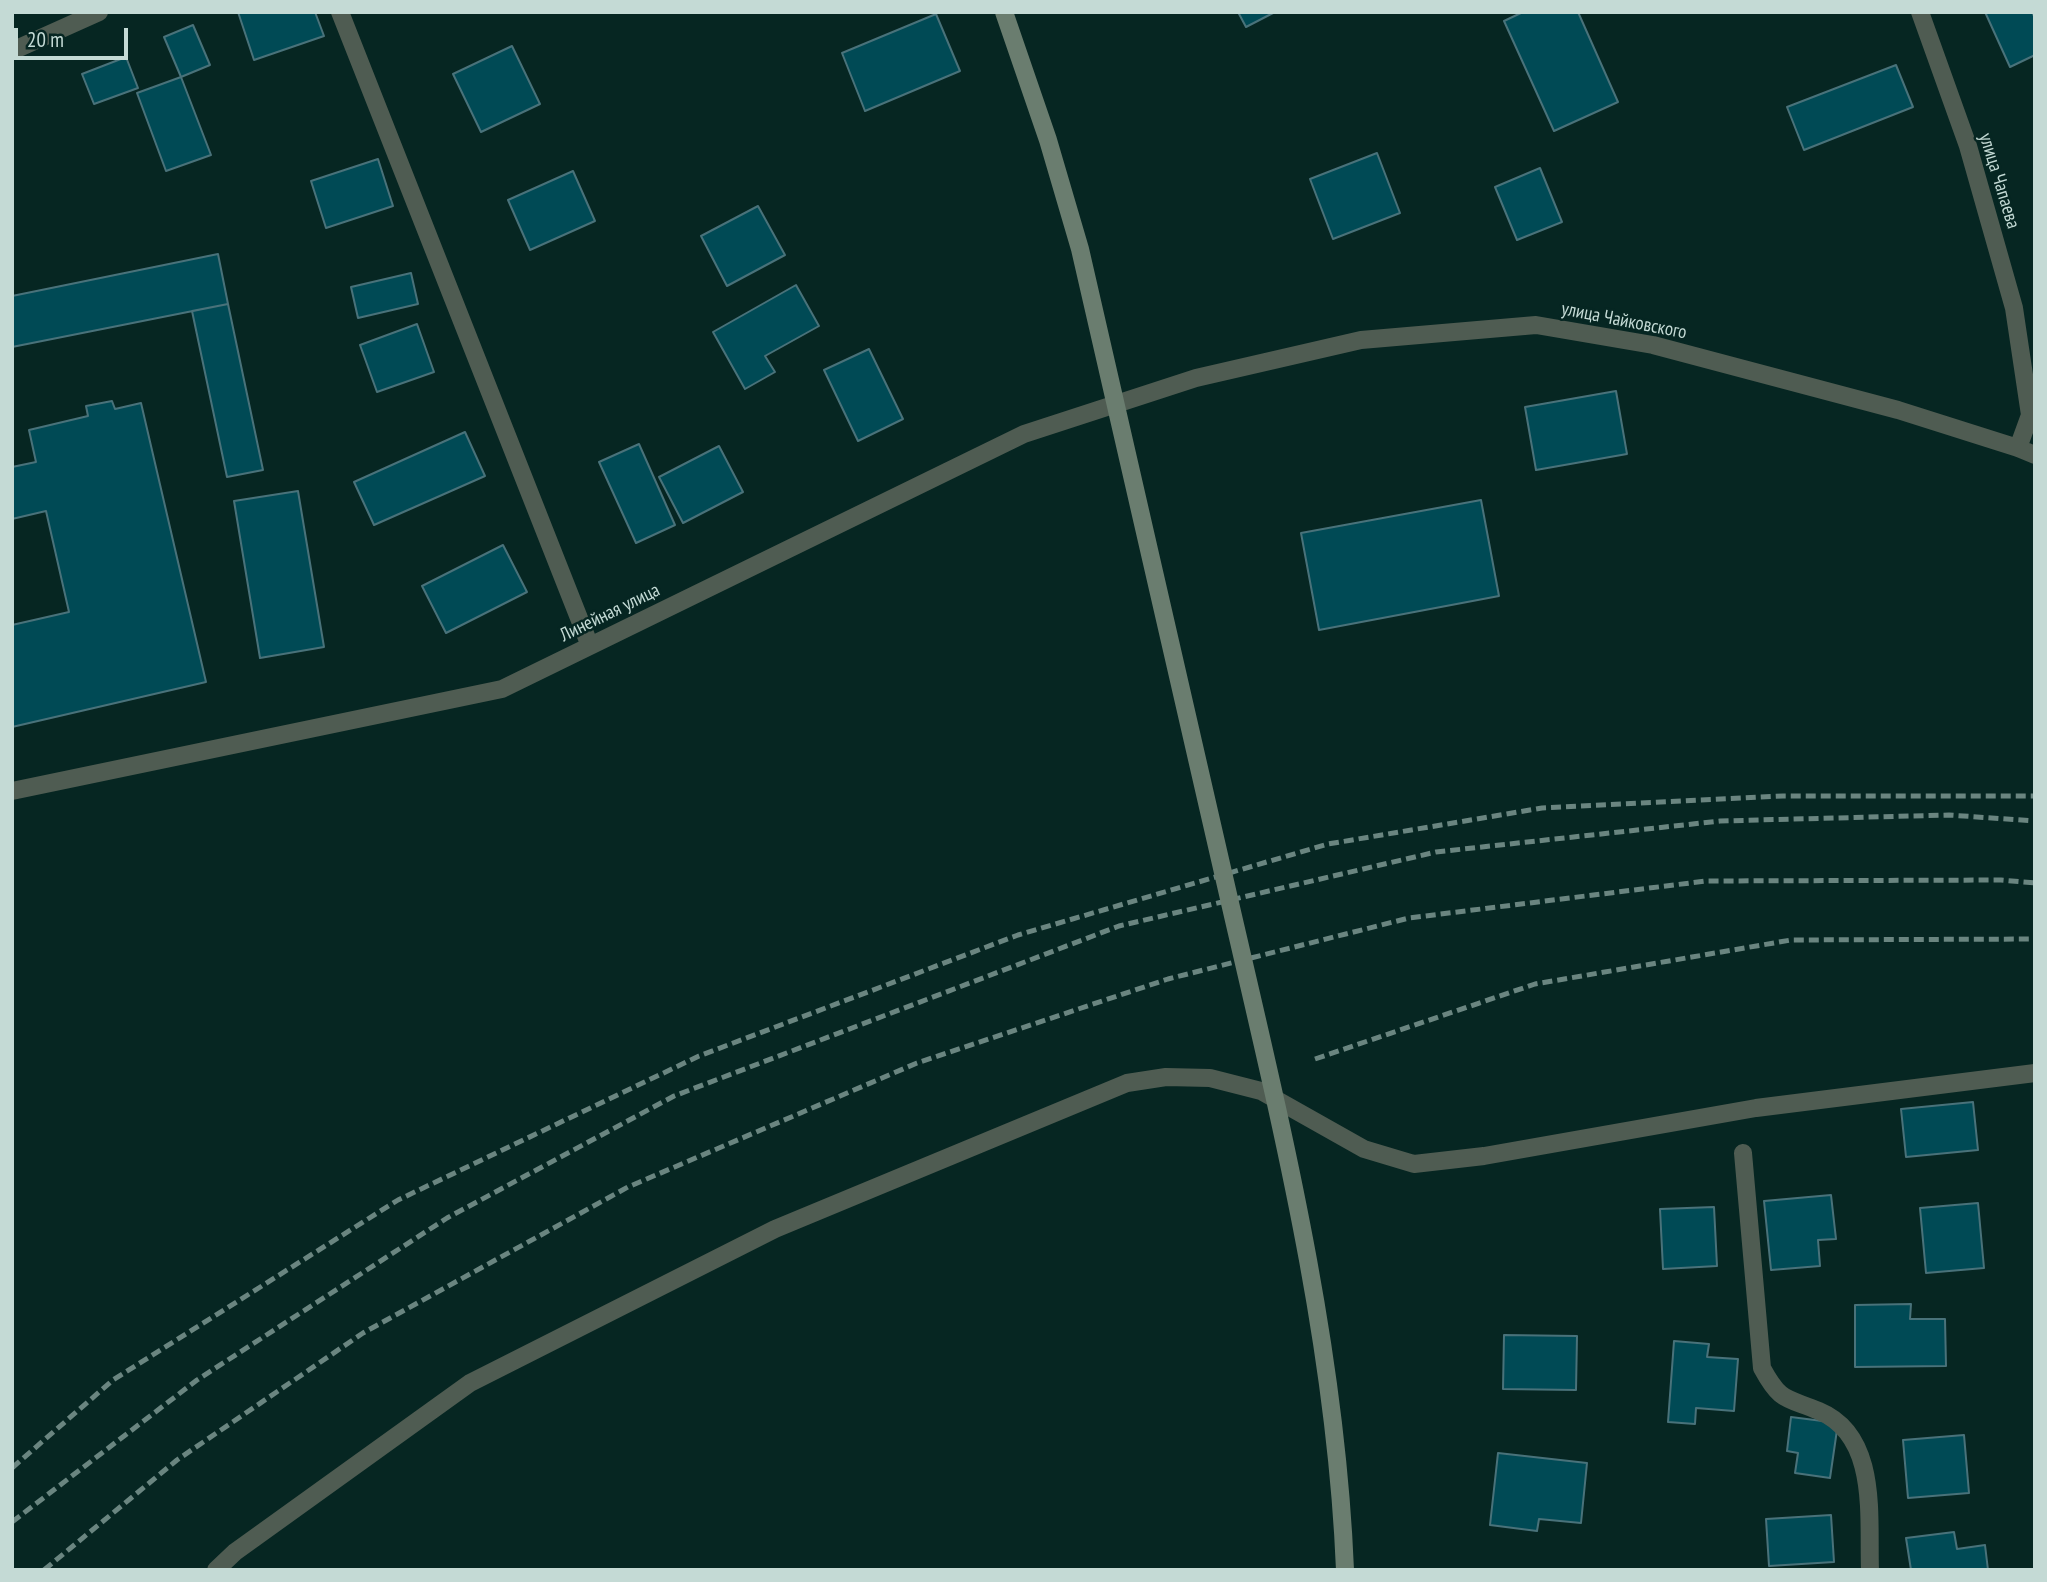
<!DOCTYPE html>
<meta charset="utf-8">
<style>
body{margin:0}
#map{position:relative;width:2047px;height:1582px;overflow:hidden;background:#062622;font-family:"PT Sans Narrow",sans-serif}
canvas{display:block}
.frame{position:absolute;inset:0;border:14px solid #c4dad5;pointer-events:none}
.scale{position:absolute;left:14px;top:28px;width:114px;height:32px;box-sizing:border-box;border:4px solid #c4dad5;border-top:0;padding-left:9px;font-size:21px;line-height:24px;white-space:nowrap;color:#c4dad5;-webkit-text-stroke:5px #062622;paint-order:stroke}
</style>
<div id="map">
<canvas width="2047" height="1582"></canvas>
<div class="frame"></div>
<div class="scale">20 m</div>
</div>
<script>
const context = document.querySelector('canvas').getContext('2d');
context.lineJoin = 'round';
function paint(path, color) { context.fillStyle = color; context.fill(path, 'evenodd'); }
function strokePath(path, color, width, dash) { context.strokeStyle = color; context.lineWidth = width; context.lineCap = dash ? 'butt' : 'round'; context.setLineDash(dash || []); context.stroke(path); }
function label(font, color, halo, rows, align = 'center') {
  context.font = font + ' "PT Sans Narrow",sans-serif'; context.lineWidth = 5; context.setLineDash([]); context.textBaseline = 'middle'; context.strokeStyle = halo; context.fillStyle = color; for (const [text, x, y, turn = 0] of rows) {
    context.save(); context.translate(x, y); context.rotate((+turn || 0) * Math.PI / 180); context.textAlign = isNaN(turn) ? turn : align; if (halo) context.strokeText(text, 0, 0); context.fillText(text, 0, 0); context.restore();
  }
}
const building = new Path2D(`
 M238,12H315L324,36L254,60Z
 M1238,12H1275L1246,27Z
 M1523,12H1578L1618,102L1554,131L1504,21Z
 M1985,12H2032L2035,18V55L2010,67Z
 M936,14L960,71L865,111L842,53Z
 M193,25L210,65L181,77L164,37Z
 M512,46L540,104L481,132L453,74Z
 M126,57L138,88L94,104L82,74Z
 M1896,65L1913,107L1804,150L1787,107Z
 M181,77L211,155L166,171L137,93Z
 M1377,153L1400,213L1333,239L1310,179Z
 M378,159L393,206L326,228L311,181Z
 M1540,168L1562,222L1517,240L1495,187Z
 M573,171L595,221L530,250L508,200Z
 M758,206L785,255L727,286L701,236Z
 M218,254L228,304L12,347V296Z
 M411,273L418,304L358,318L351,287Z
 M796,285L819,326L765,356L775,372L745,389L713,332Z
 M228,304L263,470L227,477L192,311Z
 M417,324L434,372L377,392L360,345Z
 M869,349L903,419L858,441L824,370Z
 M1616,391L1627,454L1536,470L1525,407Z
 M112,401L115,409L141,403L206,682L12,727V625L69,612L46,511L12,519V467L36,462L29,430L88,416L86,406Z
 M465,432L485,476L374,525L354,482Z
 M639,444L675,525L636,543L599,462Z
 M719,446L743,492L683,523L659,477Z
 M298,491L324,647L260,658L234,501Z
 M1481,500L1499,596L1319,630L1301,533Z
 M503,545L527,592L446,633L422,586Z
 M1973,1102L1978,1150L1906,1157L1901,1109Z
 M1831,1195L1836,1239L1818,1240L1820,1266L1771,1270L1764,1201Z
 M1978,1203L1984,1268L1926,1273L1920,1208Z
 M1714,1207L1717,1266L1663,1269L1660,1209Z
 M1911,1304L1910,1319H1945L1946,1366L1855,1367V1305Z
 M1504,1335L1577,1336L1576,1390L1503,1389Z
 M1674,1341L1709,1344L1707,1357L1738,1359L1734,1411L1696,1408L1695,1424L1668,1422Z
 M1791,1417L1838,1423L1830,1478L1795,1473L1798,1453L1787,1451Z
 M1964,1435L1969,1493L1908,1498L1903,1440Z
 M1498,1453L1587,1463L1581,1523L1539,1519L1537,1531L1490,1525Z
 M1831,1515L1834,1562L1769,1566L1766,1519Z
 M1954,1532L1957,1549L1985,1545L1988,1570H1911L1906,1538Z`);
const street = new Path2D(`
 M340,12L590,646
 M1920,12L1968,146L2014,308L2030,415L2018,448
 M12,51L99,12
 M12,791L502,689L1024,434L1196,378L1361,340L1536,325L1653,345L1898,410L2018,448L2035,455
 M1743,1153L1762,1368C1781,1403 1786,1397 1819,1411C1879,1436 1868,1517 1870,1570
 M216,1570L235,1552L470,1383L775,1229L1127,1083L1166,1077L1210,1078L1261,1091L1364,1149L1414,1164L1484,1156L1756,1108L2035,1073`);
const rail = new Path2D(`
 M1315,1059L1535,984L1791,940L2035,939
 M12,1468L113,1380L398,1200L699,1056L1018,935L1328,844L1542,808L1783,796H2035
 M12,1522L197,1380L447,1218L674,1096L1119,926L1436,852L1720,821L1949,815L2035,821
 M44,1570L177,1460L363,1333L628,1187L917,1063L1168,979L1409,918L1706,881L2001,880L2035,883`);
const secondaryBridge = new Path2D(`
 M1004,12L1048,140L1080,249C1131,471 1182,694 1233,916C1283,1132 1336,1348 1345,1570`);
const streetNames = [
 ["улица Чапаева",1999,181,73],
 ["улица Чайковского",1624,321,11],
 ["Линейная улица",610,613,-26]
];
paint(building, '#004a55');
strokePath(building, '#49727a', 2);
strokePath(street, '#4f5c52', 18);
strokePath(rail, '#6a8580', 5, [10, 5]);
strokePath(secondaryBridge, '#6a7d6f', 18);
label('19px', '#c4dad5', '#062622', streetNames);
</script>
